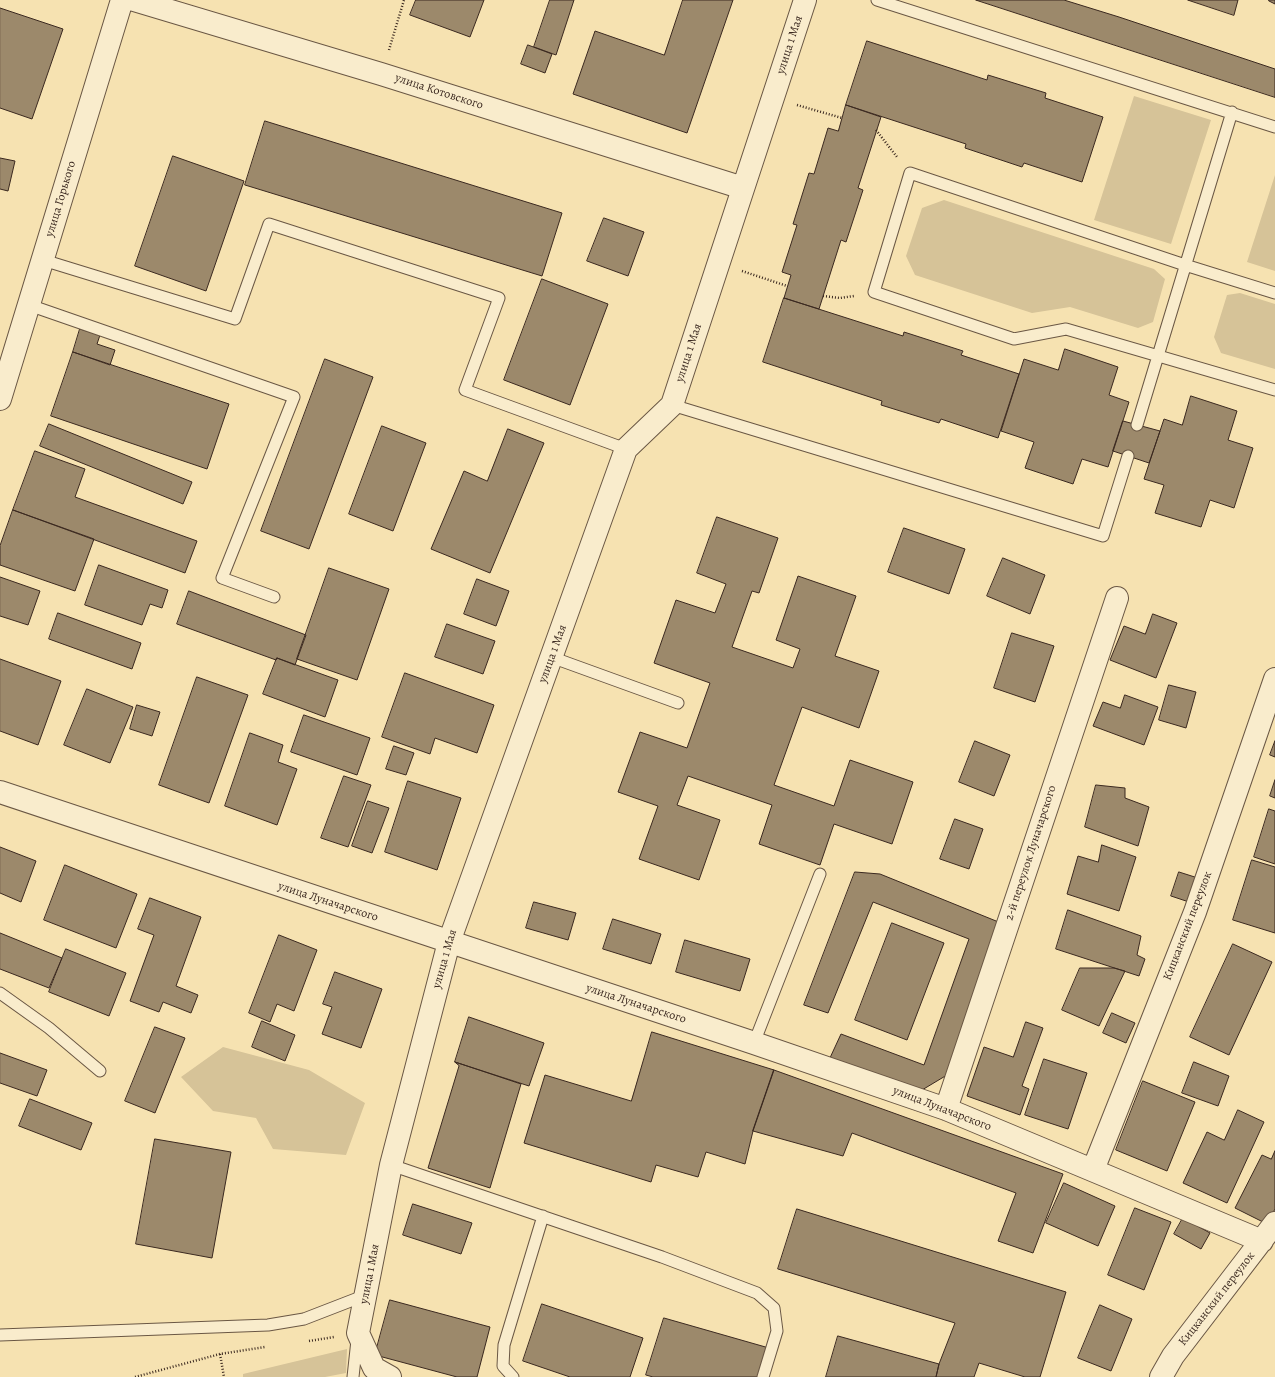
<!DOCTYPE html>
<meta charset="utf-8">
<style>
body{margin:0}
canvas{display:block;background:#f6e2b1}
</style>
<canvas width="1275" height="1377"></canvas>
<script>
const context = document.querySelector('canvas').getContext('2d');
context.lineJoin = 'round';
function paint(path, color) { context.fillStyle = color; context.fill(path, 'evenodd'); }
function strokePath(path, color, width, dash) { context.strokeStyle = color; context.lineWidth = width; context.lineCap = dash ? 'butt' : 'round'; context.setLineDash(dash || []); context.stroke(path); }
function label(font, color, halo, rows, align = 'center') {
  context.font = font + ' Alegreya,serif'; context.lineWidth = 3.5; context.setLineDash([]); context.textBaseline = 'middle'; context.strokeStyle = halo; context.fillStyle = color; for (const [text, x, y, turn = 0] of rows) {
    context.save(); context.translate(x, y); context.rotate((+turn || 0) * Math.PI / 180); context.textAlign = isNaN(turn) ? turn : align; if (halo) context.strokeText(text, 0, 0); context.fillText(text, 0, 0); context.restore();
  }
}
const green = new Path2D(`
 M1134,96L1211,120L1171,244L1094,220Z
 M1275,175V271L1247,262Z
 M944,200L1154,269L1165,279L1153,322L1138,328L1070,307L1032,313L915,275L906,256L922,208Z
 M1240,293L1275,304V369L1221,353L1214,337L1227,295Z
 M223,1047L309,1070L365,1103L346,1155L273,1149L256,1118L213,1111L181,1077Z
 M347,1349L346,1373L325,1377H243V1374Z`);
const building = new Path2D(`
 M416,0H484L470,37L410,15Z
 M550,0H574L556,55L534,47Z
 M683,0H733L687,133L573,94L595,31L664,55Z
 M976,0H1064L1119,17L1275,69V97Z
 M1188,0H1238L1234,15Z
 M1269,0H1275V4L1269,1Z
 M0,8L63,29L32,119L0,108Z
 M867,41L987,80L988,75L1046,93L1045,98L1103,117L1082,182L1024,163L1022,167L965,148L966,144L846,105Z
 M528,45L552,54L545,73L521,64Z
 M846,105L881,117L858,188L863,190L846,242L841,240L819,309L784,298L791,275L782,272L797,225L793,224L809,173L814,174L828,128L838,131Z
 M265,121L562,213L542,276L245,185Z
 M173,156L244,181L206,291L135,266Z
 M0,158L15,161L8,191L0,189Z
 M604,218L644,232L628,276L587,261Z
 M542,279L608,304L570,405L504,380Z
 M784,298L903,336L904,332L963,351L961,355L1019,374L998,438L941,419L939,423L881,405L882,401L763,362Z
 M80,329L100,335L97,344L115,350L110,365L73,352Z
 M1065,349L1118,367L1109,395L1129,402L1108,467L1082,459L1073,484L1025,468L1034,442L1001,431L1024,359L1058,370Z
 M73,352L229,404L207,469L51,416Z
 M325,359L373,377L309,549L261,531Z
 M1191,396L1237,411L1228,440L1253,448L1234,508L1210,500L1201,527L1155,513L1164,485L1144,479L1164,419L1182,425Z
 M1123,421L1160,431L1149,463L1113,451Z
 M49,424L192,482L183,504L40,446Z
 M382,426L426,443L393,531L349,514Z
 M508,429L544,443L490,573L431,549L464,471L487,481Z
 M35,451L85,469L75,497L197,541L185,573L13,510Z
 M13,510L94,539L75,591L0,565V546Z
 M717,517L778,538L759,593L752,591L732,647L793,668L800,649L776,640L798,576L856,596L835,656L879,671L859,728L802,707L774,785L834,806L850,760L913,782L892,844L834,824L820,865L759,844L772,805L688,776L677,805L720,820L699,880L639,859L658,806L618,792L640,732L687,748L710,683L654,663L676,600L715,613L726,584L697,573Z
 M904,528L965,549L949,594L888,572Z
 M1003,558L1045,575L1030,614L987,596Z
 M99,565L168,590L162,608L150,604L142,625L85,605Z
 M329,568L389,589L357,680L297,659Z
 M0,577L40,591L28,625L0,616Z
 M477,579L509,591L496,626L464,614Z
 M189,591L306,635L295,665L277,658L276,660L177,624Z
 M58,613L141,643L132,669L49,639Z
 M1153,614L1177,623L1156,678L1110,660L1124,626L1145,634Z
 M447,624L495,641L483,674L435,657Z
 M1012,633L1054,646L1035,702L994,688Z
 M277,658L338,680L325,717L263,694Z
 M0,659L61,681L38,745L0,731Z
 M405,673L494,705L477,753L435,738L430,754L382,737Z
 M197,677L248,695L209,803L159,785Z
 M1169,685L1196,692L1186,728L1159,720Z
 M87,689L133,707L110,763L64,745Z
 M1125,695L1158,707L1144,745L1093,726L1103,702L1120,708Z
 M137,705L160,712L152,736L130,729Z
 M304,715L370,738L357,775L291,752Z
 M250,733L283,745L278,762L297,769L277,825L225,806Z
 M975,741L1010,755L994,796L959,782Z
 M1275,741V757L1270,755Z
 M394,746L414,753L406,775L386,769Z
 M344,776L371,785L348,847L321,838Z
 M1275,780V798L1270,796Z
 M408,781L461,798L437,870L385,852Z
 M1096,785L1125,788V798L1149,807L1138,846L1085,827Z
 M368,801L389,808L372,853L352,846Z
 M1269,809L1275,811V864L1254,857Z
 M955,819L983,829L969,869L940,859Z
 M1102,845L1136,857L1119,911L1067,894L1078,856L1098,862Z
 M0,847L36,861L21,902L0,893Z
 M1252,860L1275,867V933L1233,920Z
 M65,865L137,894L116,948L44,920Z
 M855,872L880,874L1001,923L947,1075L917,1093L829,1060L841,1034L924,1065L969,939L873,902L828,1013L804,1005Z
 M1179,872L1201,879L1192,903L1171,896Z
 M150,898L201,917L176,986L198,995L191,1013L163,1002L159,1012L130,1001L154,935L138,929Z
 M534,902L576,913L568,940L526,928Z
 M1068,910L1141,936L1137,955L1145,959L1139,976L1056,949Z
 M613,919L661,934L651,964L603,949Z
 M892,923L944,943L907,1040L855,1020Z
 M0,933L62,958L49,988L0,969Z
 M279,935L317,950L294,1011L277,1004L270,1022L249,1013Z
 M685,940L750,959L740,991L676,972Z
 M1233,944L1272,962L1229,1055L1190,1037Z
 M66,949L126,973L109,1016L49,992Z
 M1080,968H1114L1125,971L1099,1026L1062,1010Z
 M335,972L382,989L361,1048L322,1034L332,1007L323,1004Z
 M1112,1013L1135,1023L1126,1043L1103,1033Z
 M469,1017L544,1043L529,1086L455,1062Z
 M262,1021L295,1035L285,1061L252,1047Z
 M1026,1022L1043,1028L1022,1086L1029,1089L1020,1115L967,1096L984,1047L1013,1057Z
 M155,1027L185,1038L155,1113L125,1101Z
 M652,1032L774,1070L753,1131L745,1164L706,1152L698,1177L656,1165L651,1182L524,1143L545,1075L631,1101Z
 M0,1053L47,1070L37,1096L0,1083Z
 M1044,1059L1087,1073L1068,1129L1025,1115Z
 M455,1062L521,1084L490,1188L428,1168L459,1066Z
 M1194,1062L1229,1076L1218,1106L1182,1093Z
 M774,1070L1063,1174L1033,1253L998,1241L1016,1193L852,1133L843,1156L753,1131Z
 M1143,1081L1195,1102L1167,1171L1116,1150Z
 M30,1099L92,1123L81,1150L19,1126Z
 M1238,1110L1264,1122L1227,1203L1183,1183L1207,1132L1224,1140Z
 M155,1139L231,1152L212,1258L136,1244Z
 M1275,1151V1209L1267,1224L1235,1208L1262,1155L1271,1159Z
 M1064,1183L1115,1206L1098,1246L1046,1223Z
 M413,1204L472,1223L461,1254L403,1235Z
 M1135,1208L1171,1222L1144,1290L1108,1275Z
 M797,1209L1066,1292L1040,1377H1025L979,1363L974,1377H936L939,1364L955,1323L778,1269Z
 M1183,1218L1210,1233L1201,1249L1174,1234Z
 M390,1300L490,1327L477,1377H457L375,1355Z
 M542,1304L643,1338L630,1377H570L523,1361Z
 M1100,1305L1132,1319L1111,1371L1078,1358Z
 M664,1318L769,1348L760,1377H653L646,1375Z
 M838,1336L939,1364L936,1377H826Z`);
const path = new Path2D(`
 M389,50L404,0
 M797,105L842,118
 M876,130L897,157
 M742,271L787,286
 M823,296L840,298L854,296
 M309,1341L334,1337
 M220,1354L224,1377
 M135,1377L220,1354L265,1347`);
const service = new Path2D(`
 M877,0L1275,127
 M43,260L235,319L269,224L499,298L465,390L626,449
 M1275,293L1185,265L910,173L874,292L1014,339L1066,329L1275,390
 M29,305L294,397L222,578L274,597
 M672,405L1103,536L1128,456
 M1137,425L1232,112
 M551,657L678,703
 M0,993L49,1028L100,1071
 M754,1043L820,874
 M391,1165L662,1257L757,1293L774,1308L777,1331L763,1377
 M0,1335L268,1325L304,1319L366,1295
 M353,1377L357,1340
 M513,1377L503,1366L504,1345L543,1216`);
const minor = new Path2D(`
 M134,0L381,74L743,188
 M0,399L122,0
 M0,792L754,1043L946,1109L1262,1241
 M946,1109L1117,598
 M1093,1170L1195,912L1275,679
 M390,1377L374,1368L358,1333L391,1165L449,942L626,449L672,405L805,0
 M1161,1377L1173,1356L1275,1223`);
const streetNames = [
 ["улица 1 Мая",790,45,-72],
 ["улица Котовского",439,92,18],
 ["улица Горького",61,199,-73],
 ["улица 1 Мая",689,353,-72],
 ["улица 1 Мая",553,654,-70],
 ["2-й переулок Луначарского",1031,853,-72],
 ["улица Луначарского",328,902,18],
 ["Кицканский переулок",1188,926,-69],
 ["улица 1 Мая",445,959,-74],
 ["улица Луначарского",636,1004,18],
 ["улица Луначарского",942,1109,21],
 ["улица 1 Мая",370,1274,-79],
 ["Кицканский переулок",1217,1299,-52]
];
paint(green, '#d6c398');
paint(building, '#9c896b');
strokePath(building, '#3b2920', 1);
strokePath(service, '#6a5744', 13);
strokePath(minor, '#6a5744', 24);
strokePath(path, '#3b2920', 2.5, [1, 2]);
strokePath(service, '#f9eccc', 11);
strokePath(minor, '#f9eccc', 22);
label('12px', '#3b2920', '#f9eccc', streetNames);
</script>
